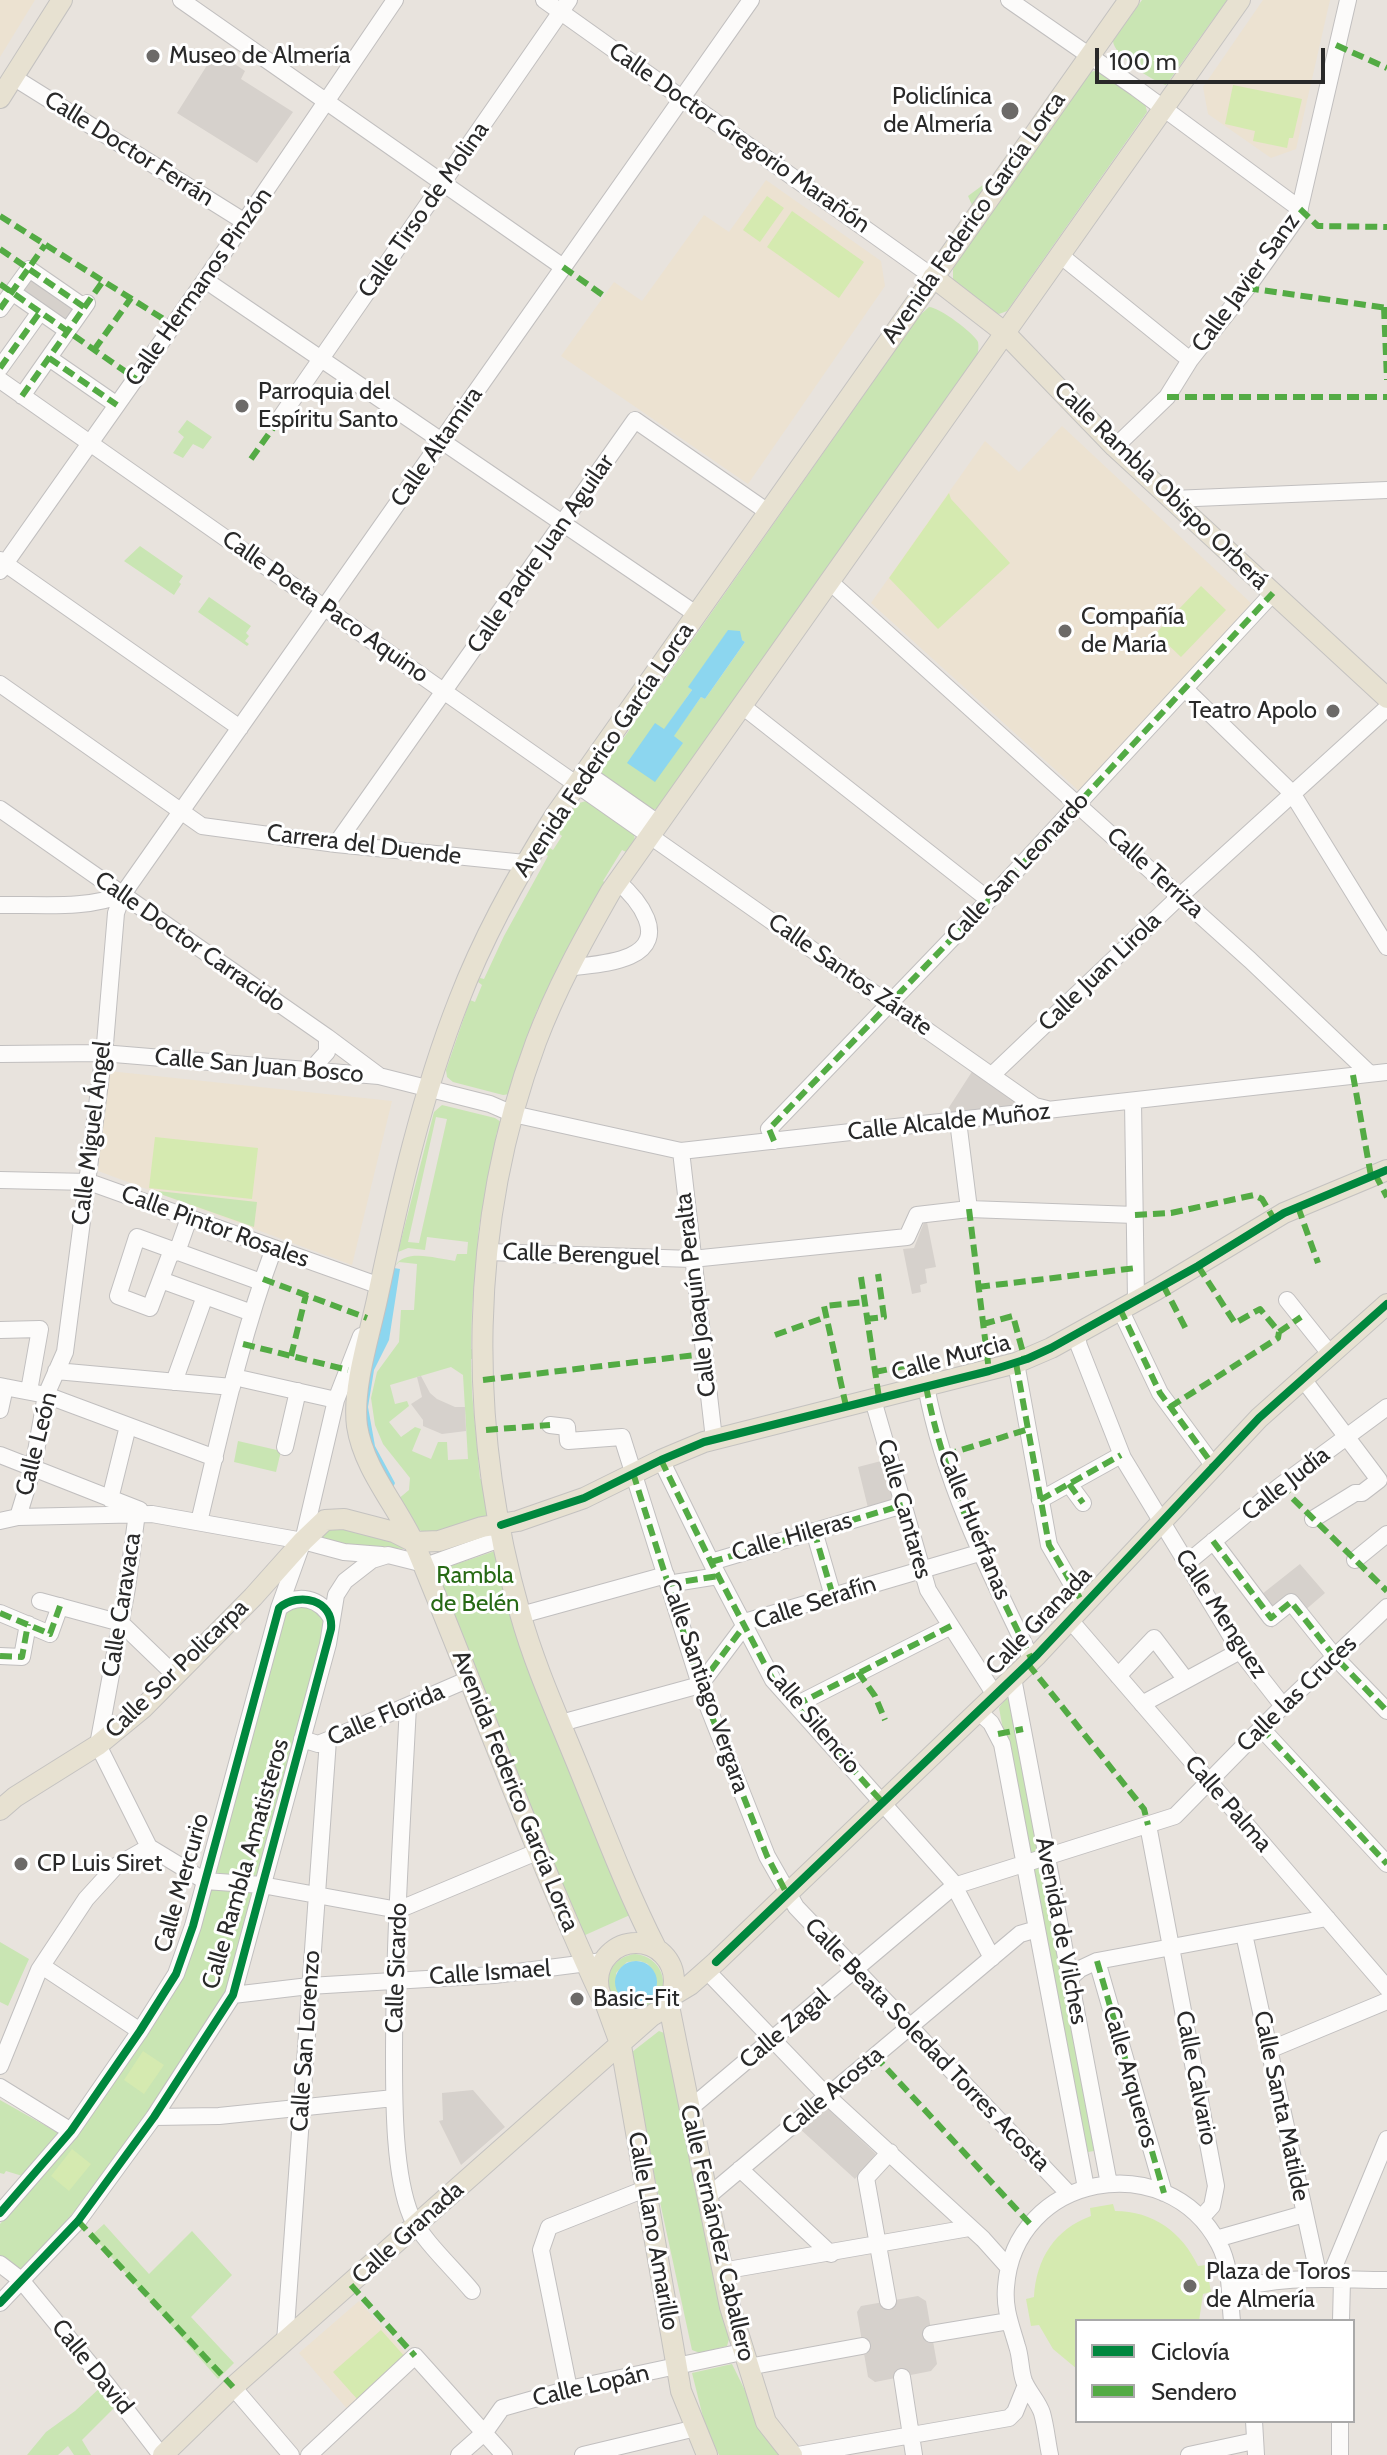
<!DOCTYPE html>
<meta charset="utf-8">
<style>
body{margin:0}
#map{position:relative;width:1387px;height:2455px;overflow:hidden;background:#e8e3dd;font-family:Cabin,sans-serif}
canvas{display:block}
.legend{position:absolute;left:1075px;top:2319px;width:280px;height:104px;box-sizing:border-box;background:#fff;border:2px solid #a9a9a9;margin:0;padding:10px 14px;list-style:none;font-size:24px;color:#292929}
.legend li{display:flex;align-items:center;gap:16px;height:40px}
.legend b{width:40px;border:2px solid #a9a9a9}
.scale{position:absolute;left:1095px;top:48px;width:230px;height:36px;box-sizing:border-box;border:4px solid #292929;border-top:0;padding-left:10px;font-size:24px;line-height:28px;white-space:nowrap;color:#292929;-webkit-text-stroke:6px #fff;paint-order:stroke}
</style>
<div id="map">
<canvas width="1387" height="2455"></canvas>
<ul class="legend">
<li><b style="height:10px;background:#00873e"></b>Ciclovía</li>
<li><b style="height:10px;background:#53ab44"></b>Sendero</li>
</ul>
<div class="scale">100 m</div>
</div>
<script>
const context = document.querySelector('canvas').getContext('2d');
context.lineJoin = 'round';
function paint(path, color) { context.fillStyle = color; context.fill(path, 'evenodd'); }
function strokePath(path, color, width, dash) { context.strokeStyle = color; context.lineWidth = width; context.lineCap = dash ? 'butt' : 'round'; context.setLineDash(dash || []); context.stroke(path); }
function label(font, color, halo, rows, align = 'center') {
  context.font = font + ' Cabin,sans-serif'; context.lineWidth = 6; context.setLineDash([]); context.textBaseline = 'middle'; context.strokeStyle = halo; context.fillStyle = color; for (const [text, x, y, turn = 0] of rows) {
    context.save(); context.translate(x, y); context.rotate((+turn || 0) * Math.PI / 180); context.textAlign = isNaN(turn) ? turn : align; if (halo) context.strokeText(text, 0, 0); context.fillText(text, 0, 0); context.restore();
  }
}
const education = new Path2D(`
 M0,0H35L0,57Z
 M1263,0H1330L1296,149L1271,158L1208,114L1203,87Z
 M766,180L881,261L885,286L748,484L561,356L614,282L642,301L704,215L729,232Z
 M1062,426L1253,605L1079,791L871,603L985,441L1019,472Z
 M109,1071L392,1101L352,1265L98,1171Z
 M359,2301L408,2356L349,2411L299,2353Z`);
const green = new Path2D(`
 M1142,0H1227L1166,85C1152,81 1114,56 1113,41Z
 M1095,71L1105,74L1145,103L1147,112L1007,311L999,314L990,311L953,280V269L981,225L968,196L1037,145L1090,72Z
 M929,307C939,307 974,333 978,342C979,347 978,352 977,356L658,808L652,810L602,775V769L919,316ZM728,631L745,642L705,699L701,697L673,736L682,742L654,724L664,730L692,690L689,687Z
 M187,420L212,437L203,449L193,444L183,458L173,453L184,437L178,432Z
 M140,546L183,576L179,582L181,584L174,595L124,561Z
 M209,597L251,626L246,633L249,636L245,641L249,644L247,646L198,612Z
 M586,801L634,834L635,841L628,853L622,850L603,881L607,884L543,1010L538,1008L532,1023L537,1026L510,1094L503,1095L453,1082L447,1077L446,1070L470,1000L475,1002L482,985L478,982L480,978L484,979L504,936L548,856L544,853L548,847L553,850L562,836L557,832L576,804Z
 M442,1105L495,1118L501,1122V1132H497L479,1227L472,1310L471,1349L475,1350V1359H471L472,1393L480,1479H485L489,1516C472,1521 429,1541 414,1527C407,1520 402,1508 397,1500L409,1490L410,1478L383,1444L375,1425L371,1398L377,1372L399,1342L401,1310H414L417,1264L399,1262L395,1266C406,1248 437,1259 455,1261L457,1254H467L468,1242L427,1237L425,1250L408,1248L398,1252L434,1112ZM436,1117L447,1119L419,1243L408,1242ZM451,1367L463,1375L468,1459L448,1460L447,1442H438L431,1459L412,1451L421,1429L415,1427L401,1437L389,1422L409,1406L407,1401L395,1404L390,1385Z
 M149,1190L257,1202L254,1227Z
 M238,1441L281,1451L276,1472L234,1462Z
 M338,1527L401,1544L403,1549L337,1543L319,1539L327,1531Z
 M495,1551L630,1915L583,1936L436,1571Z
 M291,1605L320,1609L326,1627L261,1874L251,1877L219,1875L215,1871L276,1630Z
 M1005,1699H1009L1099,2150L1083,2153L999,1708Z
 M214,1887L255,1892L225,2000L135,2135L30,2267L21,2270L0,2256V2224L46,2172L166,2003L210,1890Z
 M0,1942L29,1959L8,2006L0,2002Z
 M635,1954C673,1958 672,2010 636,2011C600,2012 597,1959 635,1954ZM640,1961L648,1964L657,1986L648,2000L633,2004L619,1996L616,1973L627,1962Z
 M659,2031L664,2033L730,2336L727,2346L700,2353L692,2350L633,2077L632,2052Z
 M0,2100L62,2135L29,2178L6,2171L4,2174L0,2173Z
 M104,2224L149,2274L192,2231L232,2275L191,2317L234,2363L218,2379L92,2235Z
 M732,2364L766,2433L782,2455H719L705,2425L692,2373Z
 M103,2385L118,2404L82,2440L91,2455H74L68,2446L58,2455H27L46,2432L75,2411Z`);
const pitch = new Path2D(`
 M1233,85L1302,99L1293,138H1289L1287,148L1253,141L1255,131L1225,124Z
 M767,196L784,208L760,242L743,230Z
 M792,211L864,262L839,298L767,247Z
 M949,493L951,499L1010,563L938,629L889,578Z
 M1201,586L1226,610L1181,657L1156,633Z
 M155,1137L258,1148L252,1199L149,1188Z
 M143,2051L164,2065L144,2094L124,2080Z
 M72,2149L91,2164L69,2191L51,2176Z
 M1113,2204L1115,2211C1153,2211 1182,2232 1198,2266L1206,2265L1211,2292L1203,2294L1199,2321H1077V2369L1053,2349L1039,2325L1031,2326L1026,2299L1034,2297C1036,2259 1055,2229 1091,2216L1090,2208Z
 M381,2330L406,2358L358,2400L333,2372Z`);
const plaza = new Path2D(`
 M216,51L245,71L241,79L293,112L257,163L177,113Z
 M30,276L77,308L66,323L20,291Z
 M975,1067L1023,1105L944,1115Z
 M926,1217L936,1267L925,1269L927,1283L920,1285L921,1292L912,1294L903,1249L914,1248Z
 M421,1376L430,1393L437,1399L455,1407H465L466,1431L442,1434L423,1426V1420L411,1404L422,1397L417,1377Z
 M885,1460L896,1504L869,1512L858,1467Z
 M1300,1564L1325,1593L1296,1618L1290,1612L1272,1628L1252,1602Z
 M473,2090L505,2127L461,2165L439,2121L443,2120L442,2093Z
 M824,2105L876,2154L855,2179L800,2129Z
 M918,2296L926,2301L937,2364L931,2371L875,2382L868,2377L857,2312L861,2306Z`);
const water = new Path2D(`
 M728,630L740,631L742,640L745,642L705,699L701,697L674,736L683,743L655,782L627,763L655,723L664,729L692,690L688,687Z
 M394,1268L400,1269L389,1340L374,1370L368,1407L375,1446L395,1483L392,1490L365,1429L367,1380Z
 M615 1982a21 21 0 1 1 42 0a21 21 0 1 1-42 0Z`);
const minor = new Path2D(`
 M181,0L563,267
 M544,0L933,277
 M1009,0L1136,88L1300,209
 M13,77L245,222
 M1060,255L1190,360
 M205,280L696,614
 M12,292L68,331
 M0,309L29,269L84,307
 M49,358L117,405
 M0,368L40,312
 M0,380L1035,1106L1047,1109
 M22,396L87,303
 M278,421L569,0
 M1115,447L1167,397L1190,360L1247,288L1298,216L1348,0
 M1172,499L1387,490
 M0,560L240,728
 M0,571L205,280L395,0
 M829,581L1250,960L1369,1073
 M0,684L202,826L336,844L525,863
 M1185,689L1292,793L1387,947
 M741,705L989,900
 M585,772L658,823
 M0,809L327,1037L378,1075
 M336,844L635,420L768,512
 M0,905C39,904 87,910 123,894
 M568,968C588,965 612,964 630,956C670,938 638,899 617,881
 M0,1054L102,1053L379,1076L490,1104L513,1114L681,1151L1387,1072
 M310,1071L327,1052V1037
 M992,1075L1180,896L1387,708
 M1133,1102L1136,1300
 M958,1121L969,1209
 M774,1141L769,1129L989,900L1273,593
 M681,1151L714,1439
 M0,1180L89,1182L380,1286L376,1296
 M189,1218L177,1252L170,1255L150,1308L118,1296L137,1237L261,1282
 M488,1252L692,1259L907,1237L917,1215L969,1209L1135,1215
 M161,1280L252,1313
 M1287,1300L1331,1355
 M1120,1309L1160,1393L1213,1465
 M0,1330L40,1329L29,1391
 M1076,1333L1079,1346L1123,1458L1240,1651L1283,1706
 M1016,1363L1049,1545L1084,1605
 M56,1371L232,1387
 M234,1377L336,1400
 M1303,1379L1379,1480L1362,1493H1355L1313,1519
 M174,1382L205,1296
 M0,1386L46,1395L215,1458
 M926,1386C944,1483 989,1572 1032,1660
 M873,1400L928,1590L995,1695
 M0,1410L5,1387
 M550,1425L567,1427L568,1441L622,1437L703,1694L767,1856L796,1907L1069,2194
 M285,1447L298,1391
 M0,1455L140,1510
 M661,1460L712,1564L773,1680L951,1880L992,1958
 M1069,1484L1083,1503
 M110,1499L128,1426
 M1040,1500L1121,1455
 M137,1513L127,1588L98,1745L149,1847L205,1881L262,1885L398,1910L539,1851
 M18,1517L33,1468L46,1395L65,1352L105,1044L116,913L123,894L751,0
 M0,1521L18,1517L152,1514L303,1541L344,1552L382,1555
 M199,1522C221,1430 241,1337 274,1248
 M814,1531L833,1596
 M1213,1541L1271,1618L1291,1602L1335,1657L1387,1711
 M1355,1560L1387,1534
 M711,1562L903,1505
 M1187,1563L1280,1486L1387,1407
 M668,1584L718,1576
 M40,1601L121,1623L176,1676
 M279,1608C298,1592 320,1598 332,1619
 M0,1613L50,1634L60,1606
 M521,1615L666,1575
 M1070,1620L1387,1988
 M0,1656L22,1657L28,1624
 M1118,1676L1154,1638L1186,1680
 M1013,1678L1109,2184
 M1142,1704L1240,1651
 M796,1705L951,1626
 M408,1706C402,1824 394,1941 394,2059C394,2103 394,2175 411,2216C423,2241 454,2269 472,2291
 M978,1711L991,1723L1002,1744L1086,2188
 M561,1723L700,1685L748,1621L979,1553
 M1261,1728L1387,1864
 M302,1739L318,1744L328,1740L469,1679
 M1148,1825L1216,2186L1212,2206L1201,2218
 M1244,1934L1319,2278
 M1097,1961L1164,2193
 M42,1966L140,2031
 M706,1970L827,2096L983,2239L1009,2268
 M1070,1978L1080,1969L1097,1961L1327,1918
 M233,1995L309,1986L494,1975L603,1961
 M1269,2050L1387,2001
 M0,2066L39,1970L86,1899L116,1866L149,1847
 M0,2087L71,2131
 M688,2110L954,1886L1175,1816L1283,1706L1387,1607
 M154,2117L219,2116L394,2098
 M740,2169L831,2254
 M706,2198L1020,1934L1037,1929
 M0,2213L71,2131L140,2031L176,1974L193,1926L279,1608L303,1541L336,1400L361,1336
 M1216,2239L1304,2214
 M0,2264L21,2280L108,2386L161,2455
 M722,2271L969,2228
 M1329,2279L1387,2139
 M1232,2291C1280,2274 1336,2280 1387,2280
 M888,2301L866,2178L890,2152
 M0,2303L78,2221L154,2117L233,1995L328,1644L336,1595L345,1581L372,1560L388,1555L428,1565L503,1538
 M1341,2321L1342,2280
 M931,2334L1009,2321
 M285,2342L328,1740
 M748,2367L862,2346
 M902,2377L914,2455
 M233,2387L291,2455
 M569,2389L541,2250L549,2227L645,2189
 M1254,2421L1256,2455
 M1340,2421V2455
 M309,2455L415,2356L504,2455
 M459,2455L485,2432L502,2408L569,2389L742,2352
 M583,2455L696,2428
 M798,2455L1009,2418L1015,2412L1026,2385
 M1050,2455C1047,2441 1046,2427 1042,2413C1038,2401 1029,2393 1024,2381C1020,2370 1021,2357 1017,2346C1011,2325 1004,2309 1006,2287C1014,2174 1167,2145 1219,2244C1232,2269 1229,2294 1232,2321
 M1189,2455L1254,2441`);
const major = new Path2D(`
 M0,98L62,0
 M933,277L1004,332L1115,447L1387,698
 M0,1810L15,1797L98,1745L143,1708L253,1597L303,1541L325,1520L344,1519L394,1532L414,1542L439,1541L482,1527L518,1521L584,1498L661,1460L704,1442L1016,1363L1051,1348L1156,1290L1284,1213L1387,1170
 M598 1981a38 38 0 1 1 76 0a38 38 0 1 1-76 0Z
 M656,1948C627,1891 604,1830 580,1771C559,1719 535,1667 520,1613C467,1427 468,1224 536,1042C556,989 583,940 611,891L1240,0
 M600,1994C533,1849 479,1699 418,1552C401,1510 364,1472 357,1426C352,1387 370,1334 378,1295C399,1196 422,1094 459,1000C484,935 518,874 556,814L1129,0
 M670,1997L690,1985L716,1962L1037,1655L1259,1418L1387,1304
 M668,2001L730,2307L766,2422L792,2455
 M606,2005L621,2046L681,2391L707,2455
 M163,2455L233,2387L655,2013`);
const quiet = new Path2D(`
 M1336,45L1387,68
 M1300,209L1318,226L1387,227
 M0,216L173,325
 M0,249L84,307
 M563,267L604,296
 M0,284L136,379
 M1247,288L1387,308
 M1384,307L1387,380
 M0,309L45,245
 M94,350L131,298
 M49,358L117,405
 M0,368L40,312
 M22,396L103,281
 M1167,397H1387
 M251,459L278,421
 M1353,1075L1371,1176
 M774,1141L769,1129L989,900L1273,593
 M1375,1174L1387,1197
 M1298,1207L1318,1263
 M969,1209L989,1371
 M1135,1215L1171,1213L1254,1195L1262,1199L1274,1219
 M1198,1266L1235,1323L1260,1309L1279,1332L1301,1317
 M861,1277L879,1398
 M263,1279L367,1318
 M1163,1285L1186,1329
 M978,1287L1136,1268
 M1120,1309L1160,1393L1213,1465
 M866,1319L884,1317L878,1274
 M983,1324L1013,1316L1025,1360
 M775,1335L826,1317
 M243,1344L348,1370
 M291,1356L306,1295
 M1016,1363L1049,1545L1084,1605
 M875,1372L986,1350
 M483,1380L704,1354
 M926,1386C944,1483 989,1572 1032,1660
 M846,1406L824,1306L864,1302
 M1170,1407L1278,1338L1279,1332
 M486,1430L550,1425
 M945,1455L1029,1429
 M661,1460L712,1564L773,1680L883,1803
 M633,1473L703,1694L767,1856L787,1894
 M1069,1484L1083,1503
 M1280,1486L1387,1591
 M1040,1500L1121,1455
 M814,1531L833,1596
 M1213,1541L1271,1618L1291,1602L1335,1657L1387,1711
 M711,1562L903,1505
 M668,1584L718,1576
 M0,1613L50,1634L60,1606
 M0,1656L22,1657L28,1624
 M1028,1664L1144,1809L1148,1825
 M858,1672L875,1696L885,1720
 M700,1685L744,1626
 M796,1705L951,1626
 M1261,1728L1387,1864
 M998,1734L1023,1729
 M1097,1961L1164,2193
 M875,2056L1031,2225
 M78,2221L233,2387
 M351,2285L415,2356`);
const cycleway = new Path2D(`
 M501,1525L584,1498L661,1460L704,1442L989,1371L1027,1359L1051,1348L1198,1266L1284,1213L1387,1170
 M716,1962L1037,1655L1259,1418L1387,1304
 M0,2213L71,2131L140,2031L176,1974L193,1926L279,1608C299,1591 334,1600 331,1629L233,1995L154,2117L78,2221L0,2303`);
const markers = [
 [153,56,8,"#6c6a68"],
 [1010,111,10,"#6c6a68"],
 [242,406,8,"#6c6a68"],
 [1065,631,8,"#6c6a68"],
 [1333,711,8,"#6c6a68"],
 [21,1864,8,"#6c6a68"],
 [577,1999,8,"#6c6a68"],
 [1190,2286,8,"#6c6a68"]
];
const poiNames = [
 ["Museo de Almería",169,56],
 ["Policlínica",992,97,"right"],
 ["de Almería",992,125,"right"],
 ["Parroquia del",258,392],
 ["Espíritu Santo",258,420],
 ["Compañía",1081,617],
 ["de María",1081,645],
 ["Teatro Apolo",1317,711,"right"],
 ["CP Luis Siret",37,1864],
 ["Basic-Fit",593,1999],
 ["Plaza de Toros",1206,2272],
 ["de Almería",1206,2300]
];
const streetNames = [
 ["Calle Doctor Gregorio Marañón",739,138,35],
 ["Calle Doctor Ferrán",129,149,32],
 ["Calle Tirso de Molina",424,210,-55],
 ["Avenida Federico García Lorca",974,218,-55],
 ["Calle Javier Sanz",1246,283,-54],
 ["Calle Hermanos Pinzón",199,287,-55],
 ["Calle Altamira",437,447,-55],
 ["Calle Rambla Obispo Orberá",1161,486,44],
 ["Calle Padre Juan Aguilar",541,554,-55],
 ["Calle Poeta Paco Aquino",325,607,35],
 ["Avenida Federico García Lorca",604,750,-56],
 ["Carrera del Duende",364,845,7],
 ["Calle San Leonardo",1018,868,-47],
 ["Calle Terriza",1155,873,42],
 ["Calle Doctor Carracido",190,942,35],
 ["Calle Juan Lirola",1100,972,-44],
 ["Calle Santos Zárate",850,975,35],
 ["Calle San Juan Bosco",259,1066,5],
 ["Calle Alcalde Muñoz",949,1122,-6],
 ["Calle Miguel Ángel",92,1133,-83],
 ["Calle Pintor Rosales",215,1227,20],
 ["Calle Berenguel",581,1255,2],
 ["Calle Joaquín Peralta",696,1295,-97],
 ["Calle Murcia",951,1358,-15],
 ["Calle León",37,1444,-76],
 ["Calle Judía",1286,1484,-38],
 ["Calle Cantares",904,1509,74],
 ["Calle Huérfanas",974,1525,68],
 ["Calle Hileras",792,1537,-16],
 ["Calle Serafín",815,1603,-18],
 ["Calle Caravaca",122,1605,-81],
 ["Calle Menguez",1221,1614,57],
 ["Calle Granada",1039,1621,-46],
 ["Calle Sor Policarpa",177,1669,-44],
 ["Calle Santiago Vergara",705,1686,71],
 ["Calle las Cruces",1297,1694,-44],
 ["Calle Florida",386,1715,-23],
 ["Calle Silencio",812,1719,50],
 ["Avenida Federico García Lorca",515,1791,68],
 ["Calle Palma",1228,1804,49],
 ["Calle Rambla Amatisteros",246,1864,-74],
 ["Calle Mercurio",182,1883,-74],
 ["Avenida de Vilches",1061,1931,79],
 ["Calle Sicardo",397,1968,-88],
 ["Calle Ismael",490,1973,-4],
 ["Calle Zagal",785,2029,-40],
 ["Calle San Lorenzo",306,2041,-86],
 ["Calle Beata Soledad Torres Acosta",927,2045,46],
 ["Calle Arqueros",1130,2077,74],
 ["Calle Calvario",1196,2078,79],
 ["Calle Acosta",833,2091,-40],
 ["Calle Santa Matilde",1281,2106,78],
 ["Calle Llano Amarillo",653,2231,80],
 ["Calle Granada",408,2233,-42],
 ["Calle Fernández Caballero",717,2233,77],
 ["Calle David",92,2367,51],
 ["Calle Lopán",591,2386,-13]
];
const parkNames = [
 ["Rambla",475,1576],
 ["de Belén",475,1604]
];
paint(education, '#ece2d1');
paint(green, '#c9e5b3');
paint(pitch, '#d5eab0');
paint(plaza, '#d6d1cc');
paint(water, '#8cd6ef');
strokePath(minor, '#c1bfbf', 18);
strokePath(major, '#c4c2c0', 22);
strokePath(minor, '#fcfbfa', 16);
strokePath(major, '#e7e1d1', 20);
strokePath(quiet, '#53ab44', 6, [12, 6]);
strokePath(cycleway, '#00873e', 8);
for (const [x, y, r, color] of markers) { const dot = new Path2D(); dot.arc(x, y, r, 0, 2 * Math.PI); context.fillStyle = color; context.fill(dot); strokePath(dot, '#fff', 3); }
label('24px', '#292929', '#fff', poiNames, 'left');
label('24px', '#292929', '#fff', streetNames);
label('24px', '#276a15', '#fff', parkNames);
</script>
